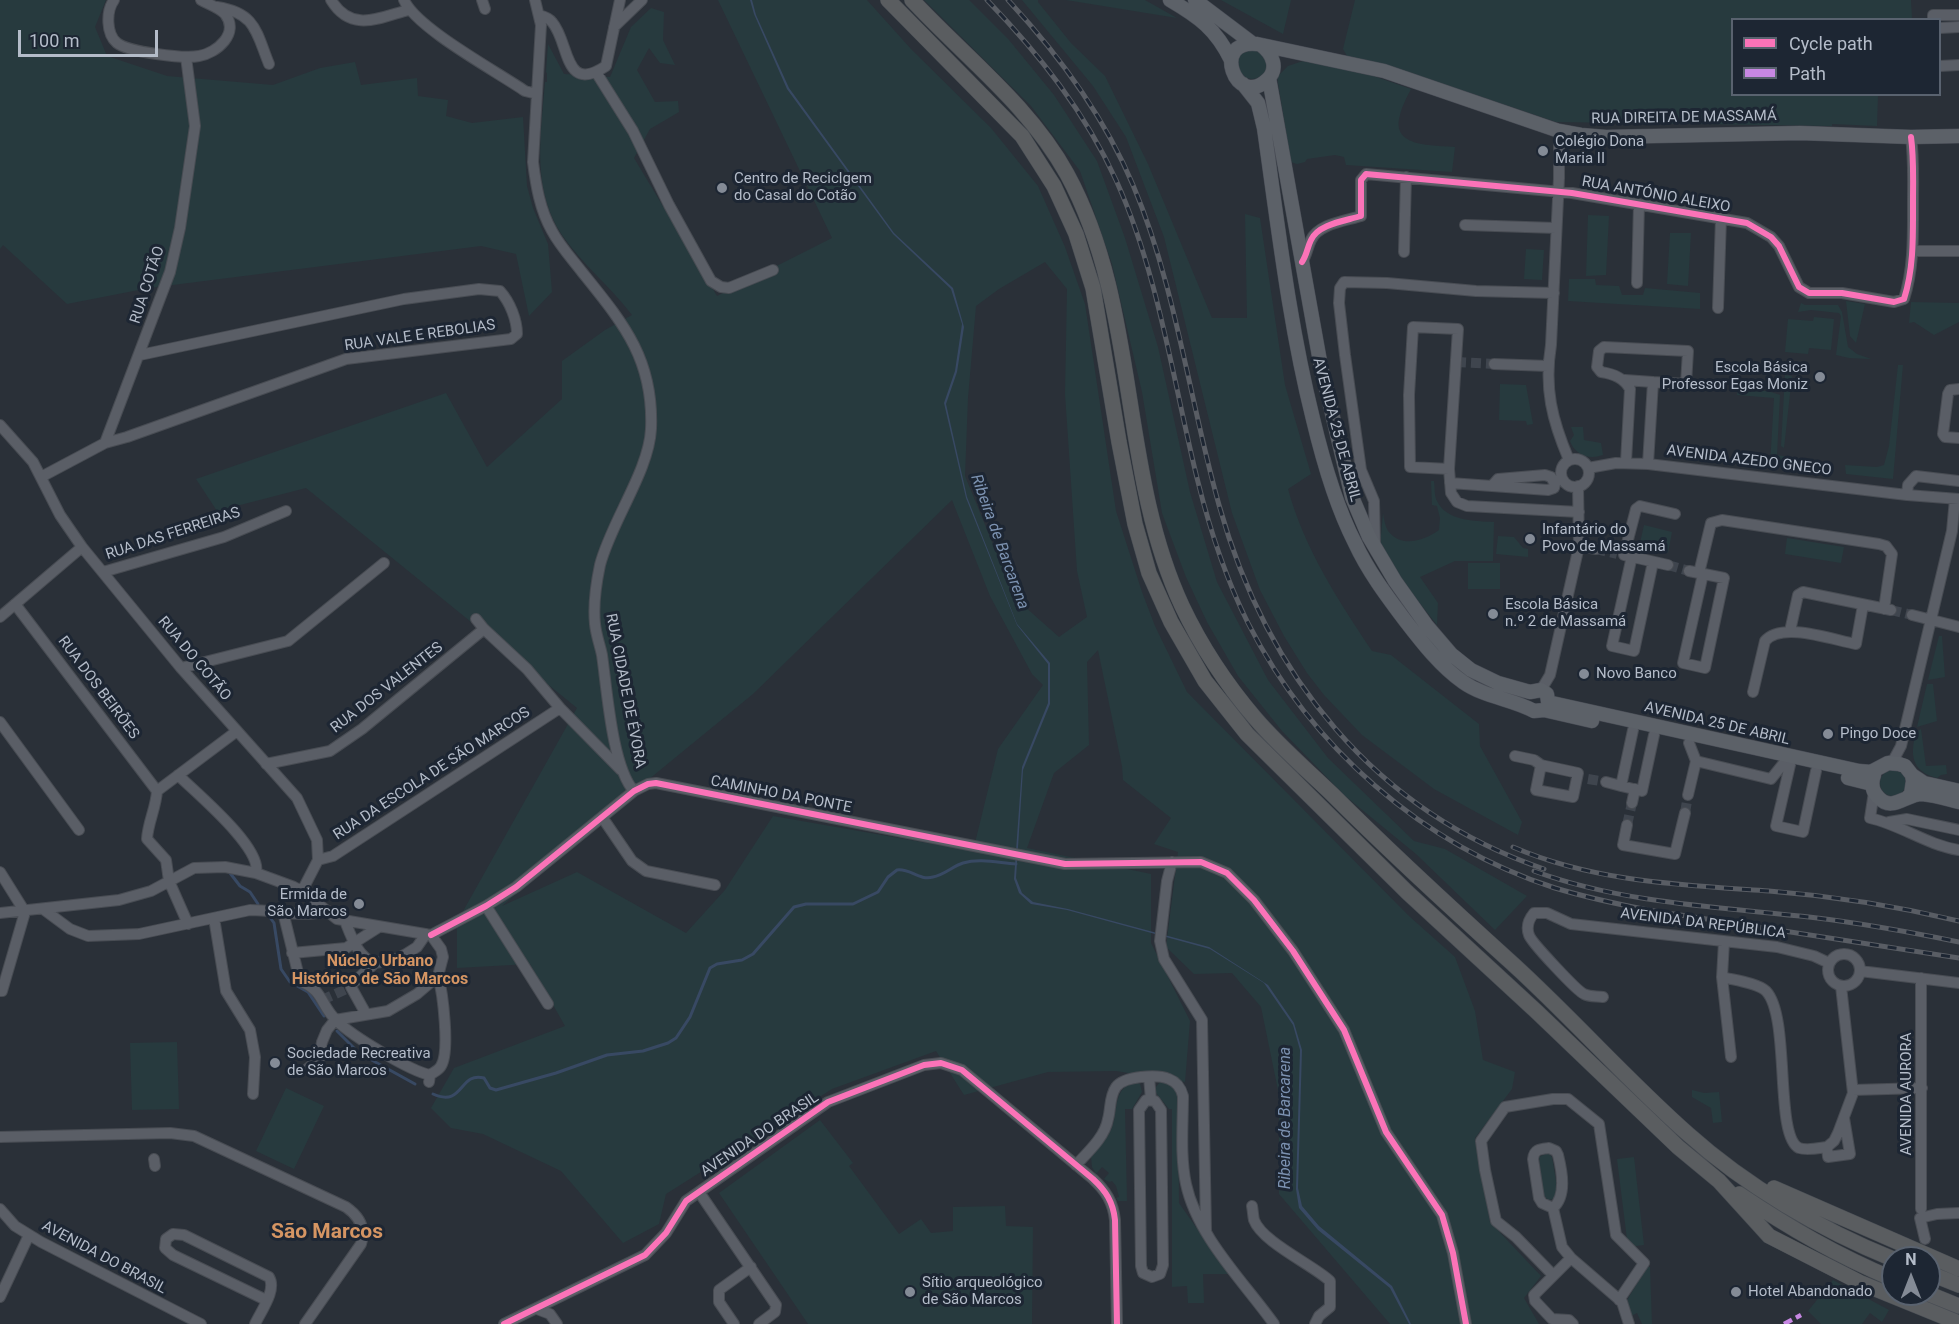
<!DOCTYPE html>
<meta charset="utf-8">
<style>
body{margin:0}
#map{position:relative;width:1959px;height:1324px;overflow:hidden;background:#2a3038;font-family:Roboto,sans-serif}
canvas{display:block}
.legend{position:absolute;left:1731px;top:18px;width:210px;height:78px;box-sizing:border-box;background:#1d2633;border:2px solid #59626f;margin:0;padding:8px 10px;list-style:none;font-size:18px;color:#b4bcc9}
.legend li{display:flex;align-items:center;gap:12px;height:30px}
.legend b{width:30px;border:2px solid #59626f}
.north{position:absolute;left:1881px;top:1246px;width:60px;height:60px;box-sizing:border-box;background:#1d2633;border:2px solid #59626f;border-radius:50%;rotate:0deg;font-size:16px;font-weight:700;line-height:24px;text-align:center;color:#b4bcc9}
.north::after{content:'';display:block;margin:auto;width:21px;height:27px;background:#848b96;clip-path:polygon(50% 0,100% 100%,50% 72%,0 100%)}
.scale{position:absolute;left:18px;top:30px;width:140px;height:27px;box-sizing:border-box;border:3px solid #b4bcc9;border-top:0;padding-left:8px;font-size:18px;line-height:21px;white-space:nowrap;color:#b4bcc9;-webkit-text-stroke:4px #1d2633;paint-order:stroke}
</style>
<div id="map">
<canvas width="1959" height="1324"></canvas>
<ul class="legend">
<li><b style="height:8px;background:#fb73b8"></b>Cycle path</li>
<li><b style="height:8px;background:#c787e3"></b>Path</li>
</ul>
<div class="north">N</div>
<div class="scale">100 m</div>
</div>
<script>
const context = document.querySelector('canvas').getContext('2d');
context.lineJoin = 'round';
function paint(path, color) { context.fillStyle = color; context.fill(path, 'evenodd'); }
function strokePath(path, color, width, dash) { context.strokeStyle = color; context.lineWidth = width; context.lineCap = dash ? 'butt' : 'round'; context.setLineDash(dash || []); context.stroke(path); }
function label(font, color, halo, rows, align = 'center') {
  context.font = font + ' Roboto,sans-serif'; context.lineWidth = 6; context.setLineDash([]); context.textBaseline = 'middle'; context.strokeStyle = halo; context.fillStyle = color; for (const [text, x, y, turn = 0] of rows) {
    context.save(); context.translate(x, y); context.rotate((+turn || 0) * Math.PI / 180); context.textAlign = isNaN(turn) ? turn : align; if (halo) context.strokeText(text, 0, 0); context.fillText(text, 0, 0); context.restore();
  }
}
const green = new Path2D(`
 M0,0H106L95,27L107,56L167,76L273,85L320,68L355,62L361,85L417,78L418,96L448,100L446,116L472,123L523,117L527,186L533,208L548,244L552,292L529,316L516,254L481,246L149,288L67,304L3,245L0,249Z
 M718,0H867L911,49L991,128L1038,186L1065,247L1085,304L1116,511L1142,592L1155,626L1187,692L1409,916L1455,957L1475,1011L1483,1060L1515,1072L1512,1089L1475,1138L1490,1222L1541,1276L1524,1298L1539,1324H1390L1279,1194V1095L1261,1007L1232,973L1194,974L1166,947L1178,852L1154,844L1171,818L1123,780L1122,766L1098,650L1087,662L1089,745L1054,773L1027,848L1151,874V943L1190,1021L1185,1082L1116,1071L1048,1072L964,1095L936,1051L832,1089L666,1194L659,1224L623,1243L561,1171L483,1134L451,1128L431,1108L454,1068L565,1026L530,964L457,968V922L577,708L306,488L217,511L196,479L446,393L487,467L562,399V361L605,330L632,315C611,287 582,264 562,235C531,189 541,134 545,82H547V73L546,72L548,44L564,74L610,77L631,27L651,8L664,12L663,40L675,65L660,63L649,48L637,70L655,102L678,101L679,112L650,129L634,158L717,296L832,238ZM1045,262L1067,289L1065,394L1077,571L1087,617L1059,637L1015,598L965,476L968,398L976,306L999,289ZM952,500L990,596L1032,674L1043,685L998,749L973,851L773,816L725,890L686,933L577,872L502,906L654,775L753,694Z
 M924,0H969L1009,40L1054,95L1097,161L1125,238L1158,347L1190,492L1217,582L1268,680L1328,758L1414,841L1445,849L1527,896L1495,930L1416,854L1344,795L1282,731L1238,676L1207,622L1186,577L1162,513L1142,392L1112,264L1080,171L1031,106Z
 M1022,0H1038V2L1071,43L1105,76L1148,164L1212,318H1247L1245,214L1260,218L1285,385L1311,474L1288,489C1304,548 1338,600 1372,651L1391,655L1479,724L1480,746L1522,822L1518,835L1434,789L1362,735L1324,695L1307,673L1284,636L1260,590L1232,513L1164,237L1126,137L1093,86Z
 M1066,0H1145L1177,18Z
 M1221,0H1291L1283,34Z
 M1355,0H1911L1912,19L1732,20V94L1878,95L1877,126L1832,124V126L1556,122L1473,94L1347,56L1343,49Z
 M1237 64a15 15 0 1 1 30 0a15 15 0 1 1-30 0Z
 M1303,61L1359,71L1411,89C1407,97 1402,106 1400,115C1390,148 1434,145 1455,147L1452,172L1346,165L1344,157L1335,155L1307,159L1305,162L1297,164L1291,162L1277,77L1288,66Z
 M1588,215L1609,216L1606,275L1586,276Z
 M1670,233H1691L1688,286L1667,284Z
 M1526,249L1544,250L1542,280L1524,279Z
 M1569,279H1595L1596,285L1619,286L1622,295H1643L1645,288L1700,293V309L1568,301Z
 M1846,301L1865,304L1856,343L1850,336Z
 M1911,302L1959,303V322L1934,335L1914,322L1909,323Z
 M1801,303L1805,305H1838L1842,312L1848,347L1857,354L1871,359L1849,358L1836,355L1841,316L1839,313L1811,310L1798,312Z
 M1814,317L1834,319L1831,350L1809,348L1808,354L1785,352L1788,319L1813,321Z
 M1898,365H1903L1893,479L1846,474L1845,465L1877,467L1884,465L1889,446Z
 M1785,375L1792,376L1784,448L1781,446Z
 M1500,384L1526,385L1533,424L1527,425L1526,421L1499,420Z
 M1738,389L1768,391L1780,395L1777,455L1821,462L1825,465L1827,471L1770,465L1774,398L1737,395Z
 M1571,427H1583L1584,440L1601,443L1603,455C1589,460 1575,455 1570,441L1574,435Z
 M1431,481H1434C1435,487 1434,496 1437,501C1446,521 1475,521 1494,522L1493,561H1455L1420,577L1438,603L1437,625L1407,587L1380,547L1383,513C1384,519 1385,526 1388,531C1402,549 1425,540 1439,530L1440,518L1437,506L1432,505Z
 M1644,525L1672,532L1668,553L1639,547Z
 M1498,536L1514,537L1523,548L1528,549V557L1496,554Z
 M1787,538L1844,547L1841,563L1785,554Z
 M1468,563H1500V589H1468Z
 M1939,636H1942L1945,677L1928,680Z
 M1927,684H1933L1937,721L1917,727Z
 M1921,729L1926,766L1946,765L1947,774L1941,775L1937,778C1911,771 1910,755 1916,732Z
 M1880 783a13 13 0 1 1 26 0a13 13 0 1 1-26 0Z
 M177,1042L179,1109L132,1110L130,1043Z
 M1161,1081C1171,1083 1174,1088 1178,1097L1179,1203L1229,1274H1203L1204,1303H1188L1187,1286L1172,1287V1109H1169L1156,1093V1087Z
 M1136,1082L1140,1084L1142,1092L1132,1109H1125L1127,1201H1118L1116,1198L1119,1197L1116,1186L1112,1181L1109,1182L1104,1179L1109,1173L1102,1167L1096,1174L1092,1167L1091,1157C1095,1149 1104,1143 1109,1134C1120,1116 1110,1087 1136,1082Z
 M286,1088L324,1106L294,1169L256,1151Z
 M1692,1090L1704,1093L1719,1092L1722,1122L1713,1123L1711,1108L1692,1097Z
 M820,1120L853,1163L849,1166L899,1234L921,1219L931,1233L953,1231V1207L1005,1206L1006,1226L1033,1227L1032,1324H808L719,1193Z
 M1548,1153L1552,1157L1558,1193L1556,1198L1549,1200L1543,1196L1539,1157Z
 M1634,1157L1644,1245L1628,1247L1617,1159Z
 M1647,1267H1650L1652,1324H1642L1637,1313L1631,1316L1627,1300Z
 M1833,1280L1889,1310L1882,1322L1870,1313L1862,1324H1821L1808,1311Z`);
const water = new Path2D(`
 M750,0H752L756,15L789,88L894,233L953,288L964,327L957,372L946,404L967,497L1017,624L1050,663V704L1023,770L1016,878L1022,893L1033,902L1068,909L1209,947L1268,985L1294,1023L1302,1050L1298,1188L1302,1206L1319,1226L1392,1286L1411,1324H1409L1390,1288L1318,1230L1299,1208L1296,1189L1300,1050L1293,1025L1264,983L1210,949L1067,910L1031,904L1019,893L1014,879L1022,767L1048,703V664L1017,625L966,498L944,403L955,371L962,324L951,289L893,234L787,89L754,14Z`);
const stream = new Path2D(`
 M230,873L240,886L250,892L258,904
 M269,916L274,923L281,969L290,982L308,992L324,1016
 M337,1031L359,1053L415,1084
 M433,1094C464,1108 459,1071 484,1078L490,1088L496,1090L556,1073L607,1055L643,1051L668,1043L676,1038L690,1017L710,968L717,964L742,960L753,954L794,907L806,904H853L878,892L888,877L897,870C910,868 919,881 933,877C944,875 953,866 963,863C980,858 999,863 1016,864`);
const minorTunnel = new Path2D(`
 M1456,362L1494,364
 M1596,549L1617,554
 M1668,565L1689,571
 M1891,610L1912,615
 M1588,779L1606,782
 M1685,813L1688,795
 M1627,825L1632,803
 M322,1000L351,987`);
const minor = new Path2D(`
 M114,0C106,11 106,34 117,43C128,52 184,59 199,56C217,53 240,33 225,14C220,8 208,4 201,0
 M331,0C351,33 379,18 408,10
 M404,0C416,28 496,71 525,91L537,94
 M482,0L485,9
 M535,0L541,25L533,162C536,186 540,210 552,231C560,246 572,259 582,272C623,323 654,359 651,429C649,471 611,522 600,565C596,584 593,605 595,624C596,635 600,645 602,655C607,689 612,767 634,791
 M217,7C256,13 256,32 269,64
 M539,15C543,16 549,18 552,22C570,42 563,95 606,66L620,0
 M1933,20V15H1959
 M614,27L642,0
 M1940,28L1959,27
 M1940,66L1959,65
 M596,72L633,131L669,205L711,281L721,287L729,288L773,270
 M1559,131V178L1551,345C1544,388 1552,420 1569,460
 M1465,225L1556,228
 M1913,251H1959
 M1404,252L1406,177
 M1302,262C1307,255 1307,248 1311,240C1318,224 1345,221 1361,216V180L1366,174L1572,193L1747,223L1771,237L1779,246L1799,287L1809,293H1842L1894,302L1904,299C1914,268 1913,235 1913,202C1913,180 1914,159 1911,137
 M1637,283L1639,204
 M1718,308L1721,218
 M1494,364L1548,366
 M1625,380L1653,382
 M1959,389L1950,390L1948,394L1943,434L1945,437L1959,438
 M0,425L33,462L60,515L82,547L181,668L297,798L317,840L318,860L302,891
 M105,443L127,437L346,359L511,339L517,334C517,320 510,302 500,291L479,289L404,299L140,355
 M1561 473a14 14 0 1 1 28 0a14 14 0 1 1-28 0Z
 M1626,462L1630,389C1624,378 1614,374 1601,372L1597,367L1599,351L1604,347L1688,351L1686,384L1653,382L1648,464
 M1588,468L1616,463L1648,464L1907,495L1959,499
 M1449,469L1410,467L1409,395L1413,327L1458,329L1449,469L1451,493L1457,502L1467,506L1579,512
 M41,477L105,443L170,272L180,228L195,126L186,57
 M1450,483L1548,490L1554,488L1555,484L1551,477L1545,475L1498,479L1492,486
 M1907,495L1908,485L1916,476L1959,481
 M1375,545L1374,501L1361,470L1345,355L1339,303L1340,288L1344,282L1387,283L1476,291L1554,293
 M1579,546L1596,549
 M1624,555L1636,509L1640,506L1675,514
 M1624,555L1668,565
 M1632,556L1612,646L1634,651L1653,562
 M1689,571L1724,578L1705,668L1683,663L1703,574
 M103,572L224,537L286,511
 M1699,573L1711,523L1722,520L1879,544L1886,546L1892,554L1884,609
 M15,604L157,791
 M1912,615L1959,627
 M0,617L82,547
 M476,619L484,629L527,669L560,708L621,770
 M1790,631L1798,595L1803,592L1891,610
 M181,668L288,641L384,563
 M1541,690L1550,675L1579,546L1578,486
 M1753,692L1765,641C1782,621 1833,640 1856,644L1863,605
 M0,722L79,830
 M1633,730L1621,786L1642,791L1654,735
 M1515,756L1534,760L1541,765L1578,773L1573,797L1536,790L1541,765
 M1696,761L1771,779L1783,764
 M1888,763L1894,759L1901,746L1952,531L1955,499
 M266,764L330,751L362,729L484,629
 M1790,765L1776,826L1803,832L1816,771
 M178,775C195,792 263,848 256,873
 M1606,782L1621,786
 M157,791C156,808 148,822 147,839L166,860L169,881L188,924
 M157,791L237,731
 M1874,792L1870,818C1901,825 1927,845 1959,850
 M1688,795L1696,761L1689,743
 M1632,803L1635,789
 M602,817L632,861L646,871L715,885
 M1889,822L1907,819L1959,830
 M1627,825L1623,845L1675,854L1685,813
 M318,860L333,856L560,708
 M1172,862L1167,881L1160,941L1164,959L1202,1020L1206,1230
 M0,872L25,912L2,991H0
 M486,906L548,1004
 M43,909L70,929L88,936L139,934L250,910C276,910 303,918 328,911
 M283,912L300,981C325,991 320,1006 337,1021C352,1036 410,1071 430,1075
 M0,913L119,900L151,891L194,868L225,867L256,873L294,887L302,891L337,919L431,935L441,949L443,957L438,976L417,994L388,1011L335,1020L327,1030L322,1042L319,1059L307,1069
 M214,918L226,991L250,1030L255,1057L253,1094
 M345,921C351,936 358,958 375,963
 M431,935L486,906L516,887L634,791L648,784L656,783L1065,864L1201,862L1227,873L1254,900L1293,951L1344,1030L1386,1132L1442,1215L1453,1253L1466,1324
 M1724,942L1722,977L1731,1057
 M292,953L346,948L379,927
 M1828 970a16 16 0 1 1 32 0a16 16 0 1 1-32 0Z
 M1860,971L1959,983
 M1722,977C1734,980 1758,983 1766,991C1791,1017 1774,1136 1799,1148C1807,1151 1819,1148 1827,1147
 M1921,978V1209
 M1841,986L1853,1093L1838,1133L1834,1141L1827,1147L1828,1157L1850,1154L1844,1118
 M1603,997C1597,996 1589,997 1584,994C1577,991 1531,942 1529,935C1526,927 1529,919 1534,913H1547L1571,924L1777,947L1814,956L1829,963
 M366,1014L351,987L353,983L375,963L397,959L406,954L417,947L426,934
 M1149,1077L1151,1100
 M429,1082L430,1075C434,1072 439,1070 441,1066C450,1052 443,993 438,976
 M1853,1090L1922,1088
 M1146,1100L1155,1101L1161,1110L1163,1265L1160,1274L1152,1277L1143,1273L1141,1266L1139,1110Z
 M0,1137L170,1133L194,1136L346,1207C359,1216 366,1228 361,1244L305,1324
 M1549,1148L1556,1151L1558,1155C1562,1171 1567,1196 1553,1208L1542,1203L1539,1198L1533,1159C1534,1149 1540,1149 1549,1148Z
 M154,1159L155,1166
 M1076,1165C1088,1152 1105,1137 1108,1119C1111,1109 1109,1097 1116,1087C1124,1076 1157,1074 1169,1079C1177,1082 1181,1088 1183,1096C1183,1125 1180,1156 1186,1184C1197,1236 1244,1282 1274,1324
 M699,1192L776,1305L775,1312L759,1324
 M1252,1206C1253,1211 1253,1216 1254,1220C1262,1242 1313,1265 1330,1281V1307L1319,1316L1315,1324
 M1553,1208L1562,1247L1571,1258L1622,1302L1629,1324
 M0,1209L15,1226L41,1242L201,1324
 M1925,1239L1920,1218L1937,1214L1959,1213
 M1571,1258L1534,1295L1535,1301L1552,1319L1569,1320L1573,1324
 M1553,1275L1516,1237L1496,1221L1485,1170L1481,1141L1505,1107L1553,1099H1568L1599,1124L1616,1235L1644,1263L1619,1300
 M0,1297L29,1235
 M537,1309L550,1314L557,1324
 M255,1324C261,1311 277,1290 269,1277L184,1235L173,1234L166,1239L165,1248L173,1255L266,1300
 M504,1324L645,1255L666,1233L686,1201L828,1102L924,1065L941,1063L962,1070L1093,1179C1106,1191 1113,1202 1115,1220L1117,1324
 M734,1324L719,1302V1290L751,1267`);
const major = new Path2D(`
 M1170,0C1199,17 1216,29 1231,60
 M1195,0L1252,43
 M1261,45C1273,54 1279,69 1267,80C1236,109 1210,39 1257,44L1384,71L1559,131L1581,135L1606,137L1800,133L1911,137L1959,136
 M1269,78L1321,367L1352,497L1369,537L1395,581L1427,626L1451,654L1471,670L1498,683L1530,692L1541,690L1547,694L1548,702L1552,703L1859,771L1871,772L1888,763L1899,764L1905,766L1912,775L1913,781L1911,794L1907,798
 M1243,84L1258,103L1264,128C1278,226 1289,323 1313,419C1323,461 1335,504 1355,543C1368,571 1386,595 1404,619C1421,641 1440,666 1463,682C1484,697 1512,699 1534,711L1544,710L1592,721
 M1874,775C1871,783 1872,791 1878,797C1892,813 1906,794 1922,794C1934,795 1947,799 1959,802
 M1912,775L1924,783L1959,791
 M1848,778L1872,784`);
const highway = new Path2D(`
 M888,0L1022,136L1054,186L1076,234L1093,288L1119,442L1135,524L1149,573L1171,622L1205,681L1247,734L1407,892L1537,1012L1678,1147L1719,1181L1769,1236L1861,1283L1959,1323
 M912,0C964,56 1029,105 1067,174C1140,308 1118,468 1182,606C1201,646 1226,684 1255,718C1278,745 1306,769 1332,794C1391,853 1452,909 1514,965C1574,1020 1627,1080 1688,1134C1746,1186 1821,1230 1893,1259
 M1774,1188L1959,1269
 M1739,1194C1790,1228 1836,1255 1893,1279
 M1929,1273L1959,1285
 M1929,1294L1959,1306`);
const rail = new Path2D(`
 M987,0C1039,54 1085,112 1116,180C1159,275 1173,382 1198,482C1210,530 1226,579 1248,623C1311,747 1422,845 1555,888C1585,897 1617,904 1648,910L1959,958
 M1008,0C1059,55 1104,116 1133,185C1176,287 1189,399 1219,505C1266,674 1374,811 1544,869
 M1513,847C1594,882 1682,885 1769,891C1833,896 1896,906 1959,921
 M1534,871C1621,903 1717,907 1809,917C1860,923 1910,932 1959,942`);
const quiet = new Path2D(`
 M1784,1324L1801,1315`);
const cycleway = new Path2D(`
 M1302,262C1307,255 1307,248 1311,240C1318,224 1345,221 1361,216V180L1366,174L1572,193L1747,223L1771,237L1779,246L1799,287L1809,293H1842L1894,302L1904,299C1914,268 1913,235 1913,202C1913,180 1914,159 1911,137
 M431,935L486,906L516,887L634,791L648,784L656,783L1065,864L1201,862L1227,873L1254,900L1293,951L1344,1030L1386,1132L1442,1215L1453,1253L1466,1324
 M504,1324L645,1255L666,1233L686,1201L828,1102L924,1065L941,1063L962,1070L1093,1179C1106,1191 1113,1202 1115,1220L1117,1324`);
const markers = [
 [1543,151,6,"#848b96"],
 [722,188,6,"#848b96"],
 [1820,377,6,"#848b96"],
 [1530,539,6,"#848b96"],
 [1493,614,6,"#848b96"],
 [1584,674,6,"#848b96"],
 [1828,734,6,"#848b96"],
 [359,904,6,"#848b96"],
 [275,1063,6,"#848b96"],
 [910,1292,6,"#848b96"],
 [1736,1292,6,"#848b96"]
];
const streetNames = [
 ["RUA DIREITA DE MASSAMÁ",1684,118,-1],
 ["RUA ANTÓNIO ALEIXO",1656,195,10],
 ["RUA COTÃO",148,285,-72],
 ["RUA VALE E REBOLIAS",420,336,-8],
 ["AVENIDA 25 DE ABRIL",1336,430,75],
 ["AVENIDA AZEDO GNECO",1749,461,7],
 ["RUA DAS FERREIRAS",173,534,-18],
 ["RUA DO COTÃO",194,659,50],
 ["RUA DOS BEIRÕES",98,688,53],
 ["RUA DOS VALENTES",387,688,-38],
 ["RUA CIDADE DE ÉVORA",625,691,79],
 ["AVENIDA 25 DE ABRIL",1717,724,13],
 ["RUA DA ESCOLA DE SÃO MARCOS",432,774,-33],
 ["CAMINHO DA PONTE",781,795,11],
 ["AVENIDA DA REPÚBLICA",1703,924,7],
 ["AVENIDA AURORA",1907,1094,-90],
 ["AVENIDA DO BRASIL",760,1135,-34],
 ["AVENIDA DO BRASIL",104,1258,28]
];
const poiNames = [
 ["Colégio Dona",1555,142],
 ["Maria II",1555,159],
 ["Centro de Reciclgem",734,179],
 ["do Casal do Cotão",734,196],
 ["Escola Básica",1808,368,"right"],
 ["Professor Egas Moniz",1808,385,"right"],
 ["Infantário do",1542,530],
 ["Povo de Massamá",1542,547],
 ["Escola Básica",1505,605],
 ["n.º 2 de Massamá",1505,622],
 ["Novo Banco",1596,674],
 ["Pingo Doce",1840,734],
 ["Ermida de",347,895,"right"],
 ["São Marcos",347,912,"right"],
 ["Sociedade Recreativa",287,1054],
 ["de São Marcos",287,1071],
 ["Sítio arqueológico",922,1283],
 ["de São Marcos",922,1300],
 ["Hotel Abandonado",1748,1292]
];
const waterNames = [
 ["Ribeira de Barcarena",999,542,70],
 ["Ribeira de Barcarena",1286,1118,-90]
];
const neighbourhoodNames = [
 ["Núcleo Urbano",380,962],
 ["Histórico de São Marcos",380,980]
];
const districtNames = [
 ["São Marcos",327,1233]
];
paint(green, '#273a3e');
paint(water, '#384963');
strokePath(stream, '#384963', 3);
strokePath(minorTunnel, '#3f454e', 10, [10, 5]);
strokePath(minor, '#484c53', 12);
strokePath(major, '#484c55', 15);
strokePath(highway, '#474c53', 16);
strokePath(minor, '#5a5e66', 10);
strokePath(major, '#5c6168', 14);
strokePath(highway, '#5a5d60', 15);
strokePath(rail, '#595d64', 5);
strokePath(rail, '#1d2633', 3, [9]);
strokePath(quiet, '#c787e3', 4.5, [9, 4.5]);
strokePath(cycleway, '#fb73b8', 6);
for (const [x, y, r, color] of markers) { const dot = new Path2D(); dot.arc(x, y, r, 0, 2 * Math.PI); context.fillStyle = color; context.fill(dot); strokePath(dot, '#1d2633', 2); }
label('15px', '#b4bcc9', '#1d2633', streetNames);
label('15px', '#b4bcc9', '#1d2633', poiNames, 'left');
label('italic 16px', '#7c92b1', '#1d2633', waterNames);
label('bold 16px', '#d59563', '#1d2633', neighbourhoodNames);
label('bold 21px', '#d59563', '#1d2633', districtNames);
</script>
